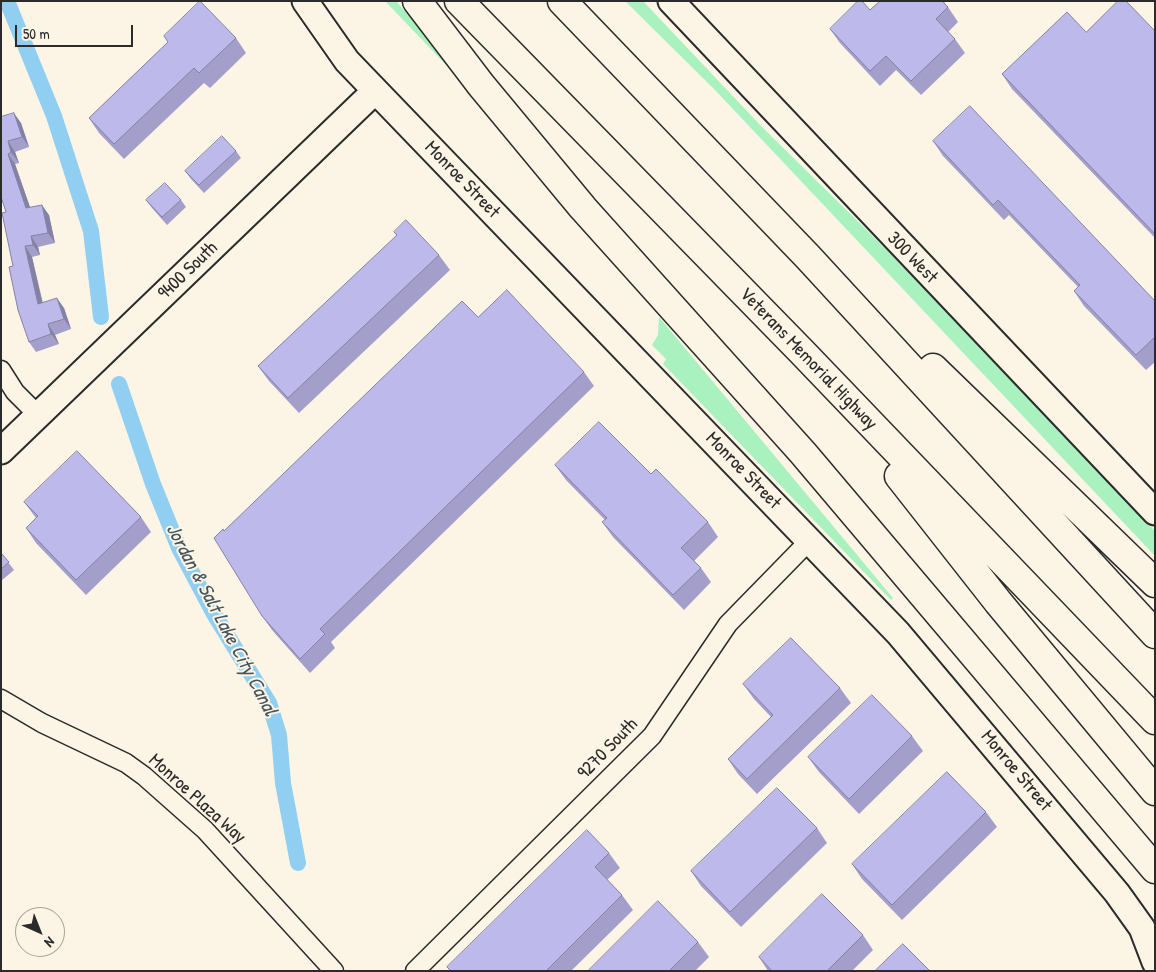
<!DOCTYPE html>
<style>
body{margin:0}
#map{position:relative;width:1156px;height:972px;overflow:hidden;background:#fcf5e5;font-family:"Patrick Hand",sans-serif}
canvas{display:block}
.frame{position:absolute;inset:0;border:2px solid #2b2b2b;pointer-events:none}
.north{position:absolute;left:15px;top:907px;width:50px;height:50px;box-sizing:border-box;background:#fcf5e5;border:1px solid #a8a49b;border-radius:50%;rotate:136deg;font-size:14px;font-weight:700;line-height:20px;text-align:center;color:#2b2b2b}
.north::after{content:'';display:block;margin:auto;width:18px;height:22px;background:#2b2b2b;clip-path:polygon(50% 0,100% 100%,50% 72%,0 100%)}
.scale{position:absolute;left:15px;top:25px;width:118px;height:22px;box-sizing:border-box;border:2px solid #2b2b2b;border-top:0;padding-left:6px;font-size:15px;line-height:18px;white-space:nowrap;color:#2b2b2b;-webkit-text-stroke:4px #fcf5e5;paint-order:stroke}
</style>
<div id="map">
<canvas width="1156" height="972"></canvas>
<div class="frame"></div>
<div class="north">N</div>
<div class="scale">50 m</div>
</div>
<script>
const context = document.querySelector('canvas').getContext('2d');
context.lineJoin = 'round';
function paint(path, color) { context.fillStyle = color; context.fill(path, 'evenodd'); }
function strokePath(path, color, width, dash) { context.strokeStyle = color; context.lineWidth = width; context.lineCap = dash ? 'butt' : 'round'; context.setLineDash(dash || []); context.stroke(path); }
function label(font, color, halo, rows, align = 'center') {
  context.font = font + ' "Patrick Hand",sans-serif'; context.lineWidth = 4; context.setLineDash([]); context.textBaseline = 'middle'; context.strokeStyle = halo; context.fillStyle = color; for (const [text, x, y, turn = 0] of rows) {
    context.save(); context.translate(x, y); context.rotate((+turn || 0) * Math.PI / 180); context.textAlign = isNaN(turn) ? turn : align; if (halo) context.strokeText(text, 0, 0); context.fillText(text, 0, 0); context.restore();
  }
}
const green = new Path2D(`
 M385,1H396L450,63L447,66Z
 M625,1H643L763,128L890,253L1155,531V556L715,90Z
 M659,317L893,598L891,600L663,364L666,359L652,345L658,335Z`);
const canal = new Path2D(`
 M7,1L54,116L91,231L101,317
 M119,384L153,484L179,548L214,614L269,703L279,735L283,783L298,863`);
const street = new Path2D(`
 M1,370L15,392L38,415
 M1,699L42,723L126,763L144,776L205,830L334,971
 M415,971L652,736L728,624L810,540`);
const secondary = new Path2D(`
 M305,1L347,61L898,633L1117,893L1142,928L1155,962
 M671,1L1155,512
 M1,451L375,91`);
const highway = new Path2D(`
 M417,1L481,85L583,208L803,453L1155,869
 M459,1L803,353L1155,720
 M562,1L808,257L1155,634
 M933,368L1155,583
 M899,476L998,602L1155,791`);
const wall = new Path2D(`
 M880,1H947L944,3L948,7L958,22L948,32L955,39L965,53L921,95L896,70L880,86L840,43L830,29L870,10Z
 M1155,31V238L1012,89L1002,74L1086,32Z
 M164,36L236,38L246,53L210,88L204,83L124,159L99,133L89,118L168,42Z
 M1,117L21,123L29,147L15,152L19,163L15,164L30,207L49,215L55,243L38,247L40,255L32,257L43,303L64,308L71,329L55,335L59,344L36,352L29,342L13,266L6,212Z
 M933,141L1155,301V362L1146,370L1084,306L1074,291L1078,287L1009,215L1004,220L943,156Z
 M236,151L241,158L204,193L191,179L185,171Z
 M146,200H181L186,207L167,225L152,208Z
 M394,232L439,255L450,270L299,413L269,381L258,366L397,236Z
 M478,317L584,372L594,386L331,642L335,648L310,673L272,630L262,616L224,531Z
 M555,465L651,474L708,522L718,537L694,561L701,568L711,582L684,610L613,537L602,522L605,520L566,480Z
 M24,502L141,517L151,532L86,595L36,543L26,528L36,518Z
 M1,553L14,570L1,581Z
 M743,684L840,688L851,703L757,794L738,774L728,759L771,717L754,699Z
 M912,736L923,751L859,814L819,772L808,757Z
 M986,812L997,827L902,920L862,879L852,864Z
 M817,828L827,843L741,927L701,886L691,871Z
 M609,853L620,868L607,880L622,895L633,910L571,971H450L447,967Z
 M863,935L873,950L852,971H768L759,957Z
 M698,942L709,957L695,971H588Z`);
const shadedWall = new Path2D(`
 M14,113L21,123L29,147L22,137Z
 M8,141L15,152L19,163L11,152Z
 M8,154L15,164L34,219L26,208Z
 M42,205L49,215L55,243L48,233Z
 M31,236L38,247L40,255L33,245Z
 M25,246L32,257L45,315L38,304Z
 M57,298L64,308L71,329L64,319Z
 M48,324L55,335L59,344L51,334Z`);
const building = new Path2D(`
 M200,1L236,38L199,73L194,68L114,144L89,118L168,42L164,36Z
 M858,1H862L870,10L880,1H942L948,7L936,19L955,39L911,81L886,56L870,71L830,29Z
 M1118,1H1126L1155,31V234L1002,74L1067,12L1086,32Z
 M970,106L1155,301V337L1136,355L1074,291L1080,285L998,200L993,205L933,141Z
 M14,113L22,137L8,141L11,152L8,154L26,208L42,205L48,233L31,236L33,245L25,246L38,304L57,298L64,319L48,324L51,334L29,342L18,310L9,267L13,266L2,213L6,212L1,197V117Z
 M222,136L236,151L199,185L185,171Z
 M165,183L181,200L162,217L146,200Z
 M406,220L439,255L288,398L258,366L397,235L394,232Z
 M507,290L584,372L320,629L325,634L300,659L262,616L214,538L223,529L224,531L462,301L478,317Z
 M599,422L651,474L656,469L708,522L681,548L701,568L673,595L602,522L607,518L555,465Z
 M77,451L141,517L76,580L26,528L38,516L24,502Z
 M1,553L9,562L1,569Z
 M791,638L840,688L747,779L728,759L773,715L743,684Z
 M872,695L912,736L849,799L808,757Z
 M947,772L986,812L892,905L852,864Z
 M777,788L817,828L730,912L691,871Z
 M587,830L609,853L595,867L622,895L546,971H451L447,967Z
 M822,894L863,935L827,971H772L759,957Z
 M658,901L698,942L669,971H588Z
 M903,944L930,971H875Z`);
const streetNames = [
 ["Monroe Street",462,180,46],
 ["300 West",912,258,46],
 ["9400 South",188,271,-44],
 ["Veterans Memorial Highway",808,359,46],
 ["Monroe Street",743,471,46],
 ["9270 South",608,749,-46],
 ["Monroe Street",1016,771,50],
 ["Monroe Plaza Way",197,799,42]
];
const waterNames = [
 ["Jordan & Salt Lake City Canal",221,620,62]
];
paint(green, '#a9f1be');
strokePath(canal, '#91cff2', 16);
strokePath(street, '#2b2b2b', 21);
strokePath(secondary, '#2b2b2b', 29);
strokePath(highway, '#2b2b2b', 31);
strokePath(street, '#fcf5e5', 18);
strokePath(secondary, '#fcf5e5', 25);
strokePath(highway, '#fcf5e5', 28);
paint(wall, '#a39fca');
paint(shadedWall, '#8482a4');
paint(building, '#bdb9eb');
strokePath(building, '#8482a4', 1);
label('19px', '#2b2b2b', '#fcf5e5', streetNames);
label('italic 20px', '#44545d', '#fcf5e5', waterNames);
</script>
